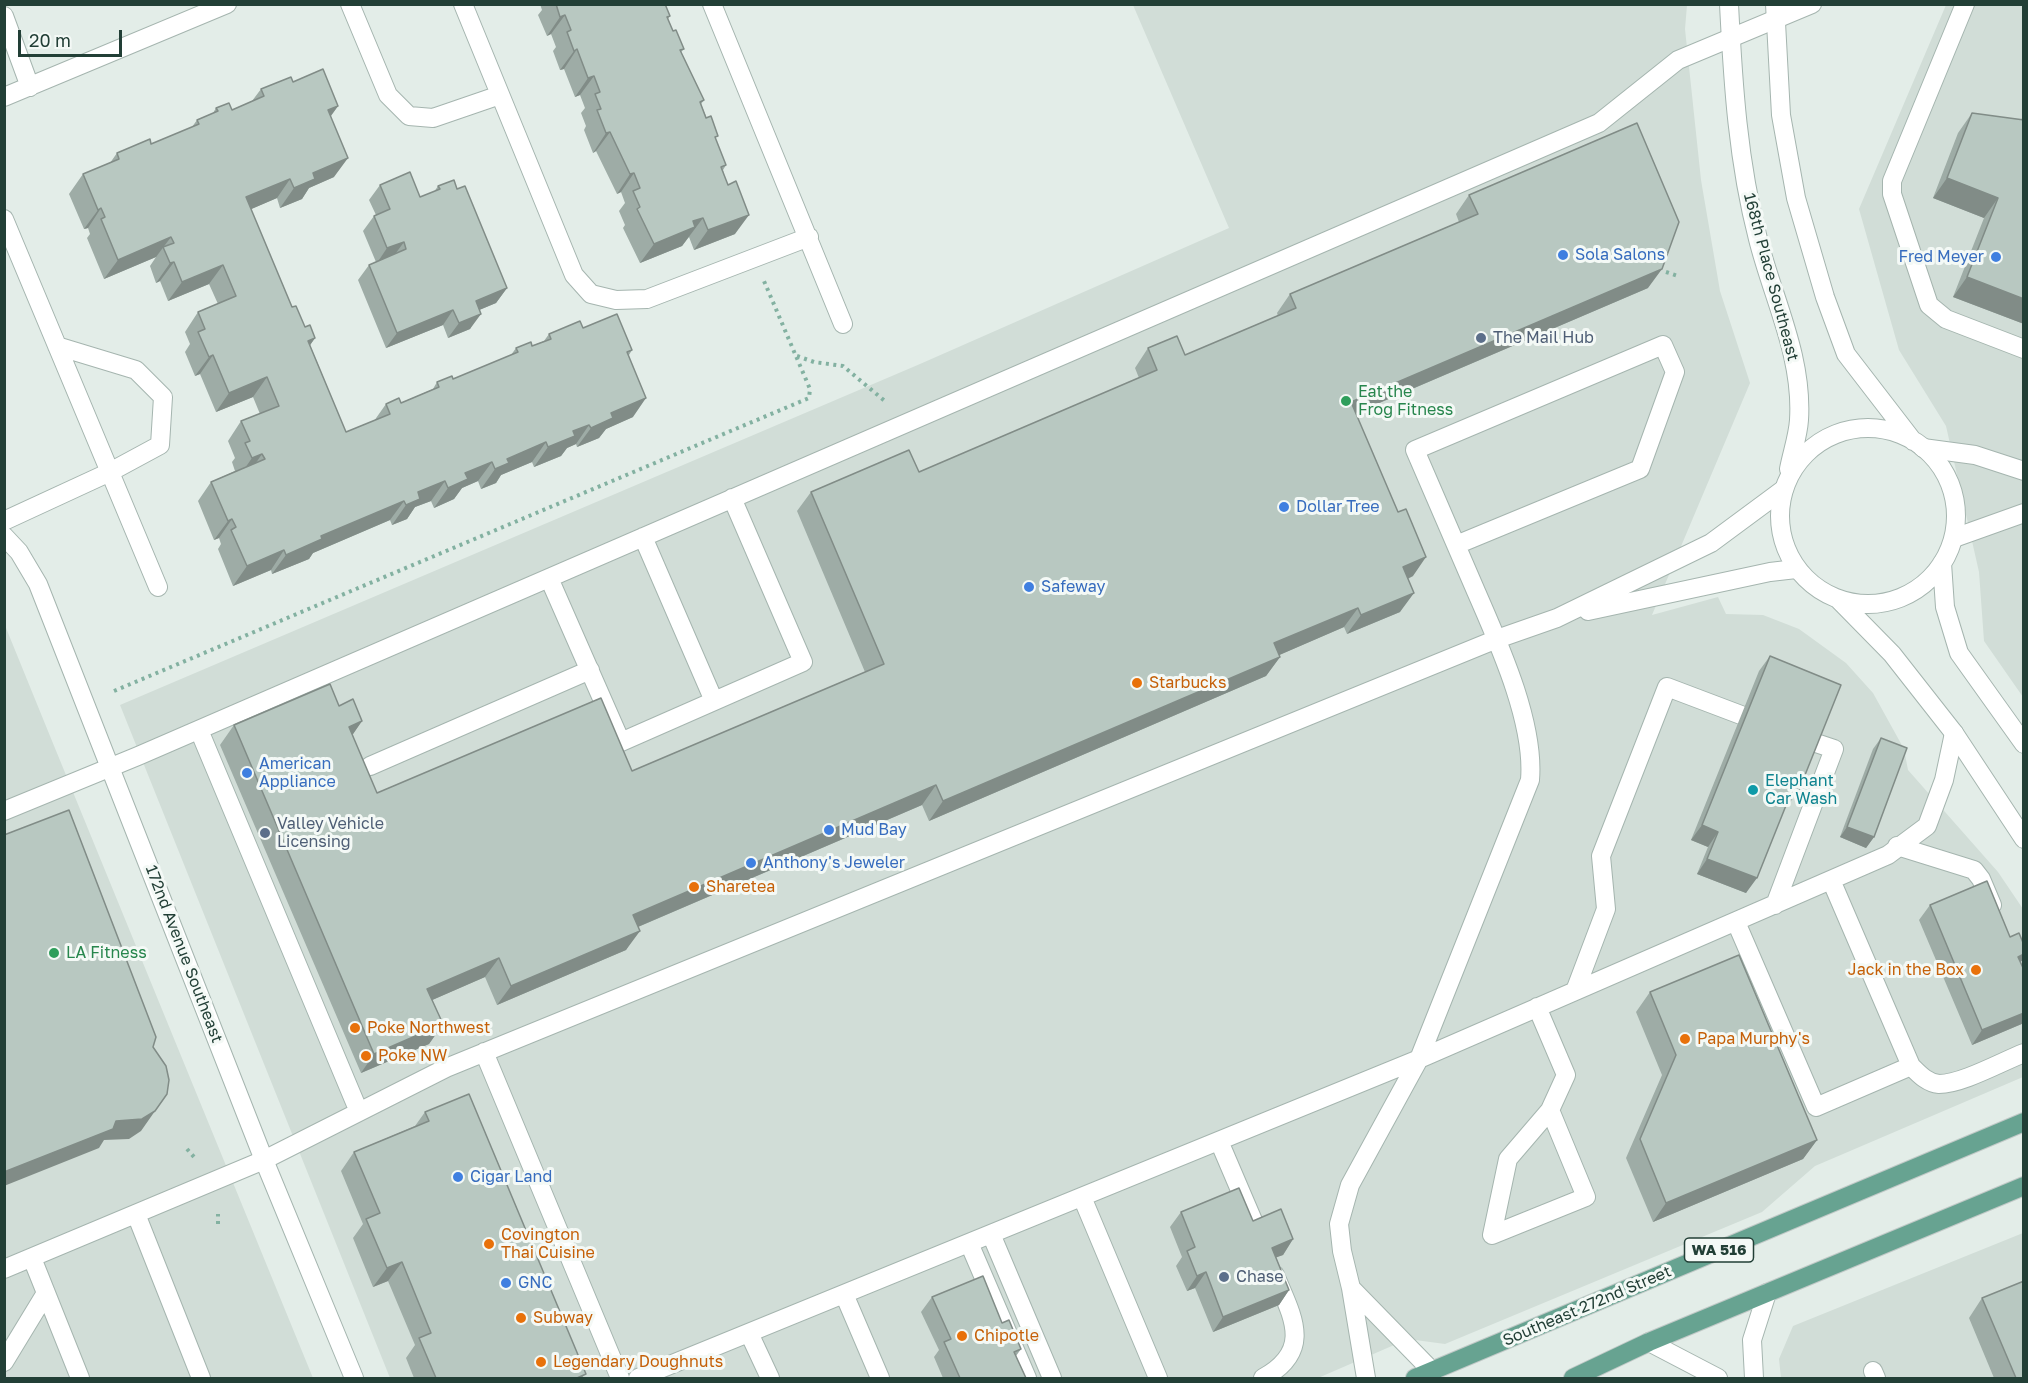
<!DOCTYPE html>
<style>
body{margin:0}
#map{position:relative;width:2028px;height:1383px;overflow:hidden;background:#e3ede8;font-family:"Golos Text",sans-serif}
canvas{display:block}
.frame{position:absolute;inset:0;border:6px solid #223f36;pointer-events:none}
.scale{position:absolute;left:18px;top:30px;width:104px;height:27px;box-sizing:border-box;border:3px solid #223f36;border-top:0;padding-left:8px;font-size:18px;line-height:21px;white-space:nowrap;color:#223f36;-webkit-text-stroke:4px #f4f9f6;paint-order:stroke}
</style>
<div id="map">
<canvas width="2028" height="1383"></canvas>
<div class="frame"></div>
<div class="scale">20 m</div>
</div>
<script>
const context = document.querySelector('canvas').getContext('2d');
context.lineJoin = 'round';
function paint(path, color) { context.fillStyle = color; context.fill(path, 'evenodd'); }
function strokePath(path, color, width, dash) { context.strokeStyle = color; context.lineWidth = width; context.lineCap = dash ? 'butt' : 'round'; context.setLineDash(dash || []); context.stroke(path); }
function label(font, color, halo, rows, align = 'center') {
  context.font = font + ' "Golos Text",sans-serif'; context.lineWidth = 6; context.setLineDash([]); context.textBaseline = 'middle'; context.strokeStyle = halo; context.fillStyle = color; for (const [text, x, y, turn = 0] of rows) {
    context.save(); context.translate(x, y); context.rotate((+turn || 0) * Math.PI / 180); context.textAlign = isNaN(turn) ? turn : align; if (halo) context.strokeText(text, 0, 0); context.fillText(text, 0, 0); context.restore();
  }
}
const built = new Path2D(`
 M1133,5H1687L1685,29L1701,180L1720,291L1750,383L1652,615L1718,597L1726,614L1763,615L1799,629L1846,663L1873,693L1904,749L1908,770L1998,872L2023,909V1077L1815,1166L1762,1212L1445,1344L1408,1339L1318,1378H390L120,705L920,364L1229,228Z
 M1946,5H2023V697L1984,641L1979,572L1946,426L1899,350L1859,209Z
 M4,623L50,736L313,1378H5Z
 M2023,1233V1378H1781L1779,1359L1793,1326Z`);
const path = new Path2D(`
 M1666,272L1678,276
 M797,356L814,362L843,366L886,402
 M114,691L809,398L810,389L764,281
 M187,1149L194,1157
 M218,1224V1214`);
const service = new Path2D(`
 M350,4L388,95L409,116L433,118L500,95
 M463,4L574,275L591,294L616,300L647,299L809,237
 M712,4L843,324
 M1965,4L1892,181V194L1929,305L1946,319L2024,349
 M4,16L30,87
 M4,97L227,4
 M4,219L158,587
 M1923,448L1975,455L2024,471
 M4,521L110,472L160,445L163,397L136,370L57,346
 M643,537L714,701
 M1954,538L2024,513
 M549,578L621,742L803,662L732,498
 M1588,611L1770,572L1796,569
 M199,730L359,1112
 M370,766L590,670
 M4,811L138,756L1599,123L1678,60L1812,4
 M1897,846L1974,870L1981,879L1992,905
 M1775,905L1834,749L1813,742
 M1736,922L1816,1107L1911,1066L1831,880
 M1575,991L1606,909L1601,856L1667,687L1741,715
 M1537,1007L1566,1075L1550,1110L1586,1197L1492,1235L1508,1159L1550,1110
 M484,1052L620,1378
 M1911,1066C1919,1074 1927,1083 1939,1084C1962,1084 2001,1062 2024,1053
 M1219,1141L1257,1230
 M1082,1197L1158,1378
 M136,1214L201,1378
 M991,1234L1052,1378
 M969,1243L1027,1378
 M32,1258L80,1378
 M4,1269L264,1160L446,1068L1497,639L1557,618L1711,543L1784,489
 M1351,1288L1342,1251L1339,1224L1350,1185L1419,1059L1530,780C1535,722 1498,642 1475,589C1455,542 1435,496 1415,450L1663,345L1675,372L1640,469L1456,545
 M844,1294L880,1378
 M749,1333L770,1378
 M4,1362L46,1293
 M1873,1371L1876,1378
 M638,1378L1419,1059L1888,855L1927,826L1944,780L1954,733
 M1263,1378C1314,1350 1292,1316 1275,1275
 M1366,1378L1351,1288L1432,1371`);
const minor = new Path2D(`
 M1729,4C1733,84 1738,162 1758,239C1773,299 1803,356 1799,420C1798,436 1792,453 1789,469
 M1775,4L1781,115L1796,198L1825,297L1846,354L1913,441
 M1780 516a88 88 0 1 1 176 0a88 88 0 1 1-176 0Z
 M4,536L19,552L38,584L264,1160L354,1378
 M1942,563L1945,607L1959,653L2024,744
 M1838,599L1892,654L1954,733L2024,839
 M1649,1342L1718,1378
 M1754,1378L1752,1340L1767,1293`);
const primary = new Path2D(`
 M1415,1378L2024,1122
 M1573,1378L1649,1342L2024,1186`);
const wall = new Path2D(`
 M540,4H665L670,16L668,19L673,31L684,49L681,52L704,100L701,104L726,165L723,170L735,234L694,250L689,237L688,238L682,246L640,263L623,228L625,225L619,211L625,203L621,192L617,194L596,151L593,153L584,130L586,126L581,113L585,108L580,95L575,97L564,69L560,70L553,51L556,47L551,34L547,36L538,15L542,10Z
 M293,82L338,106L331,116L334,177L309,188L302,199L280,208L277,198L251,209L292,307L305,327L315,338L310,345L346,432L374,421L386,404L401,403L433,389L437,382L453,379L511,355L516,348L532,346L544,341L549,334L583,328L632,350L629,355L633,417L606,429L599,438L577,447L576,444L567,448L561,456L534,467L532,462L501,475L496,483L481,489L478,481L462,488L454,499L434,508L431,501L415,507L407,519L392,525L390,520L313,553L309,559L272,574L271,570L233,586L218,549L221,544L219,538L214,540L198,501L211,482L235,471L232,462L235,458L228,441L241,421L260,414L253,397L216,412L200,374L195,376L185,352L190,344L185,332L198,312L218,304L209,284L168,301L160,281L156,283L150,266L156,257L104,279L87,238L90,234L88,228L84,229L69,194L83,174L110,163L117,153L151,144L192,127L197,120L213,113L216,108L232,110L252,101L261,89Z
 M1972,113L2021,120L2024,114V324L1953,297L1984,218L1933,198L1958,133Z
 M380,185L420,197L434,192L438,186L457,189L507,288L496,303L479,310L470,329L448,338L443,325L386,348L358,280L369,265L376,262L363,231L374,216L376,215L369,200Z
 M1469,195L1648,288L1356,413L1413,576L1408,579L1400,612L1347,634L1344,627L1279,655L1280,657L1266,676L929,821L922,805L638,927L626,950L497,1005L485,977L432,1000L443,1024L429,1044L361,1073L220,745L234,725L339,706L362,721L352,735L377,793L632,771L865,672L797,511L811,492L919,472L1139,378L1135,368L1148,348L1185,355L1278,316L1277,313L1290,294L1459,222L1456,214Z
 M1770,656L1799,790L1788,805L1786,804L1746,893L1697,874L1708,847L1691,840L1759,671Z
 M1881,738L1874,837L1866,848L1840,837L1873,749Z
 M1930,905L2010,937L2024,945V958L2020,962L2024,970V1023L1972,1045L1919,920Z
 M1650,992L1817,1140L1803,1159L1653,1222L1626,1158L1662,1075L1636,1012Z
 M425,1112L584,1378H414L406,1358L415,1345L388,1281L373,1287L353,1238L363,1224L341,1171L354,1152L415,1126Z
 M1181,1212L1253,1221L1293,1239L1283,1255L1276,1257L1289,1290L1279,1305L1213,1332L1195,1288L1187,1291L1176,1266L1182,1257L1170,1227Z
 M932,1297L1002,1323L1021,1349L1016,1356L1026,1378H943L934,1357L939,1350L921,1312Z
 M1982,1298L2024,1378H1994L1969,1318Z`);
const shadedWall = new Path2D(`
 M565,15L551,34L547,36L560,17Z
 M577,49L564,69L560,70L574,51Z
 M594,76L580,95L575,97L588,78Z
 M338,106L324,125L328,110Z
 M610,132L596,151L593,153L606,133Z
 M348,158L334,177L309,188L302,199L280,208L294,188L313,173Z
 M634,173L621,192L617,194L630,174Z
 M1947,178L1998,198L1984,218L1933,198Z
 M290,179L277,198L233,217L246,197Z
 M101,208L88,228L84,229L98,210Z
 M749,215L735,234L694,250L708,230Z
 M703,218L682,246L640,263L654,244L693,221Z
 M171,237L156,257L104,279L118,260Z
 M404,242L393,257L377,263L387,248Z
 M174,262L160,281L156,283L170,263Z
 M223,265L209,284L168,301L182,282Z
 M1662,269L1648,288L1337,421L1351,402Z
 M1967,277L2024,299V324L1953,297Z
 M507,288L496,303L465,316L476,301Z
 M453,310L443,325L386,348L397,333Z
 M481,314L470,329L448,338L459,323Z
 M315,338L301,358L308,341Z
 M213,355L200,374L195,376L209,357Z
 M267,377L253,397L216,412L229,393Z
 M646,398L633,417L606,429L599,438L577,447L591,428L611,413Z
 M589,425L576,444L567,448L561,456L534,467L548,447L573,431Z
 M546,442L532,462L501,475L496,483L481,489L495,469L507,459Z
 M262,454L249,473L238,478L252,458Z
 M492,462L478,481L462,488L454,499L434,508L448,488L465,473Z
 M445,481L431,501L415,507L407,519L392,525L406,505L418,492Z
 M404,501L390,520L313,553L309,559L272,574L286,555L321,536Z
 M232,519L219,538L214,540L228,521Z
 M284,550L271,570L233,586L247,566Z
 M1426,557L1413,576L1389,587L1403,567Z
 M1414,593L1400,612L1347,634L1361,615Z
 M1358,608L1344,627L1261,663L1274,643Z
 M1280,657L1266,676L929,821L943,801Z
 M362,721L349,740V727Z
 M936,785L922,805L619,935L633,915Z
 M1702,825L1718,832L1708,847L1691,840Z
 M1847,827L1874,837L1866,848L1840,837Z
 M1707,859L1757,878L1746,893L1697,874Z
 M640,931L626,950L497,1005L511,986Z
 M2024,954V958L2016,968L2018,957Z
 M499,958L485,977L414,1008L427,989Z
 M2024,1013V1023L1972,1045L1982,1030Z
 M443,1024L429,1044L361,1073L374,1054Z
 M155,1111L141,1131L129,1139L104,1140L99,1148L4,1186V1172L116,1121Z
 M1817,1140L1803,1159L1653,1222L1666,1203Z
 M1293,1239L1283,1255L1261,1263L1272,1248Z
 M402,1262L388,1281L373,1287L387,1268Z
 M1206,1272L1195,1288L1187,1291L1197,1276Z
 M1289,1290L1279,1305L1213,1332L1223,1317Z`);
const building = new Path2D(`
 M556,4H665L670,16L667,17L673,31L676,30L684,49L680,50L704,100L700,102L706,118L711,116L718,136L715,137L726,165L721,167L728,185L736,181L749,215L708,230L703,218L693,221L695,227L654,244L637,209L640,207L633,191L640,188L634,173L630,174L610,132L606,133L597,110L601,109L595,94L600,92L594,76L588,78L577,49L574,51L567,32L571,30L565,15L560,17Z
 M323,69L338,106L328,110L348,158L313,173L315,179L294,188L290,179L246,197L292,307L296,306L305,327L310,325L315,338L308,341L346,432L390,414L386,404L399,398L401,403L439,387L437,382L452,376L453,379L518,352L516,348L531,342L532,346L551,339L549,334L580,321L583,328L617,314L632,350L627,352L646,398L611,413L613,418L591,428L589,425L573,431L575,436L548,447L546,442L507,459L509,463L495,469L492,462L465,473L468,479L448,488L445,481L418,492L420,499L406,505L404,501L321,536L322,539L286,555L284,550L247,566L231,530L236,527L232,519L228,521L211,482L265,459L262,454L252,458L245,443L250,441L241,421L279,406L267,377L229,393L213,355L209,357L198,332L205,329L198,312L236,296L223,265L182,282L174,262L170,263L163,247L174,243L171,237L118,260L101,219L105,217L101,208L98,210L83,174L119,159L117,153L150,139L151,144L199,124L197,120L218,111L216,108L229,103L232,110L264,96L261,89L291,77L293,82Z
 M1972,113L2024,120V299L1967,277L1998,198L1947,178Z
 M1637,123L1679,222L1662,269L1351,402L1398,512L1406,509L1426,557L1403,567L1414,593L1361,615L1358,608L1274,643L1280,657L943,801L936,785L633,915L640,931L511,986L499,958L427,989L443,1024L374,1054L234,725L330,684L339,706L353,699L362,721L349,727L377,793L601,698L632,771L884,664L811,492L909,450L919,472L1157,370L1148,348L1177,336L1185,355L1296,308L1290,294L1478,214L1469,195Z
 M410,172L420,197L440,189L438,186L454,180L457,189L465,186L507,288L476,301L481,314L459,323L453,310L397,333L369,265L406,249L404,242L387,248L374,216L390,209L380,185Z
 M1770,656L1841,685L1799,790L1793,788L1757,878L1707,859L1718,832L1702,825Z
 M1881,738L1907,748L1874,837L1847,827Z
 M69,810L156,1037L153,1047L166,1066L169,1080L167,1094L155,1111L142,1119L116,1121L113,1129L4,1172V835Z
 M1987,881L2010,937L2019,933L2024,945V954L2018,957L2024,970V1013L1982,1030L1930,905Z
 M1739,955L1817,1140L1666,1203L1640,1139L1676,1055L1650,992Z
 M469,1094L586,1374L577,1378H436L419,1338L431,1333L402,1262L387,1268L366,1219L380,1213L354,1152L429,1121L425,1112Z
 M1239,1188L1253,1221L1281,1209L1293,1239L1272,1248L1289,1290L1223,1317L1206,1272L1197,1276L1187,1251L1195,1247L1181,1212Z
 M983,1276L1002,1323L1009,1320L1021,1349L1014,1352L1026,1378H960L944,1342L951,1339L932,1297Z
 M2024,1281V1378H2016L1982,1298Z`);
const markers = [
 [1563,255,6,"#3f7fe0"],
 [1996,257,6,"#3f7fe0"],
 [1481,338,6,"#5c6f8a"],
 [1346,401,6,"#2e9e5b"],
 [1284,507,6,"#3f7fe0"],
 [1029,587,6,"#3f7fe0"],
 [1137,683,6,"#e8710a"],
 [247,773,6,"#3f7fe0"],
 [1753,790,6,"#0f9aa8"],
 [829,830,6,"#3f7fe0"],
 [265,833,6,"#5c6f8a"],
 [751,863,6,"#3f7fe0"],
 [694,887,6,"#e8710a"],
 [54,953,6,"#2e9e5b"],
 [1976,970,6,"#e8710a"],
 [355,1028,6,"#e8710a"],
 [1685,1039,6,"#e8710a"],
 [366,1056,6,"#e8710a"],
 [458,1177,6,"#3f7fe0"],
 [489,1244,6,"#e8710a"],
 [1224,1277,6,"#5c6f8a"],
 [506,1283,6,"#3f7fe0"],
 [521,1318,6,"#e8710a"],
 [962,1336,6,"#e8710a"],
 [541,1362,6,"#e8710a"]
];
const shields = [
 [1719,1250,69]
];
const shieldNames = [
 ["WA 516",1719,1250]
];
const shopNames = [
 ["Sola Salons",1575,255],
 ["Fred Meyer",1984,257,"right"],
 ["Dollar Tree",1296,507],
 ["Safeway",1041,587],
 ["American",259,764],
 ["Appliance",259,782],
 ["Mud Bay",841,830],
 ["Anthony's Jeweler",763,863],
 ["Cigar Land",470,1177],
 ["GNC",518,1283]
];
const streetNames = [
 ["168th Place Southeast",1771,277,75],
 ["172nd Avenue Southeast",184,954,69],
 ["Southeast 272nd Street",1587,1306,-23]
];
const serviceNames = [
 ["The Mail Hub",1493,338],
 ["Valley Vehicle",277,824],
 ["Licensing",277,842],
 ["Chase",1236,1277]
];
const leisureNames = [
 ["Eat the",1358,392],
 ["Frog Fitness",1358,410],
 ["LA Fitness",66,953]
];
const foodNames = [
 ["Starbucks",1149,683],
 ["Sharetea",706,887],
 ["Jack in the Box",1964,970,"right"],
 ["Poke Northwest",367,1028],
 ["Papa Murphy's",1697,1039],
 ["Poke NW",378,1056],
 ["Covington",501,1235],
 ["Thai Cuisine",501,1253],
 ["Subway",533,1318],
 ["Chipotle",974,1336],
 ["Legendary Doughnuts",553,1362]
];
const cultureNames = [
 ["Elephant",1765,781],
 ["Car Wash",1765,799]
];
paint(built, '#d1ddd7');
strokePath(service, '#a5b5af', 20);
strokePath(minor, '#a5b5af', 20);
strokePath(primary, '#c1c9c7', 20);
strokePath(path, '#83b1a1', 4, [3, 4.5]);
strokePath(service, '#fff', 18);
strokePath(minor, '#fff', 18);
strokePath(primary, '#67a391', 18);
paint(wall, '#9eaca6');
paint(shadedWall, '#818c87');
paint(building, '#b8c8c1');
strokePath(building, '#818c87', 1.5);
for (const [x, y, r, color] of markers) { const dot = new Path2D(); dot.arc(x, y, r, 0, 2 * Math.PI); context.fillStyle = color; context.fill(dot); strokePath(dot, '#f4f9f6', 2); }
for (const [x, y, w] of shields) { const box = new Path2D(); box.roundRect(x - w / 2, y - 12, w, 24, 4.5); context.fillStyle = '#f4f9f6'; context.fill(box); strokePath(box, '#223f36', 1.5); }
label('bold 15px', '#223f36', null, shieldNames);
label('16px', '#366cbe', '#f4f9f6', shopNames, 'left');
label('16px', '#223f36', '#f4f9f6', streetNames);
label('16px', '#4e5e75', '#f4f9f6', serviceNames, 'left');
label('16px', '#27864d', '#f4f9f6', leisureNames, 'left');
label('16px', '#c56008', '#f4f9f6', foodNames, 'left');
label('16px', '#0d838f', '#f4f9f6', cultureNames, 'left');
</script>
